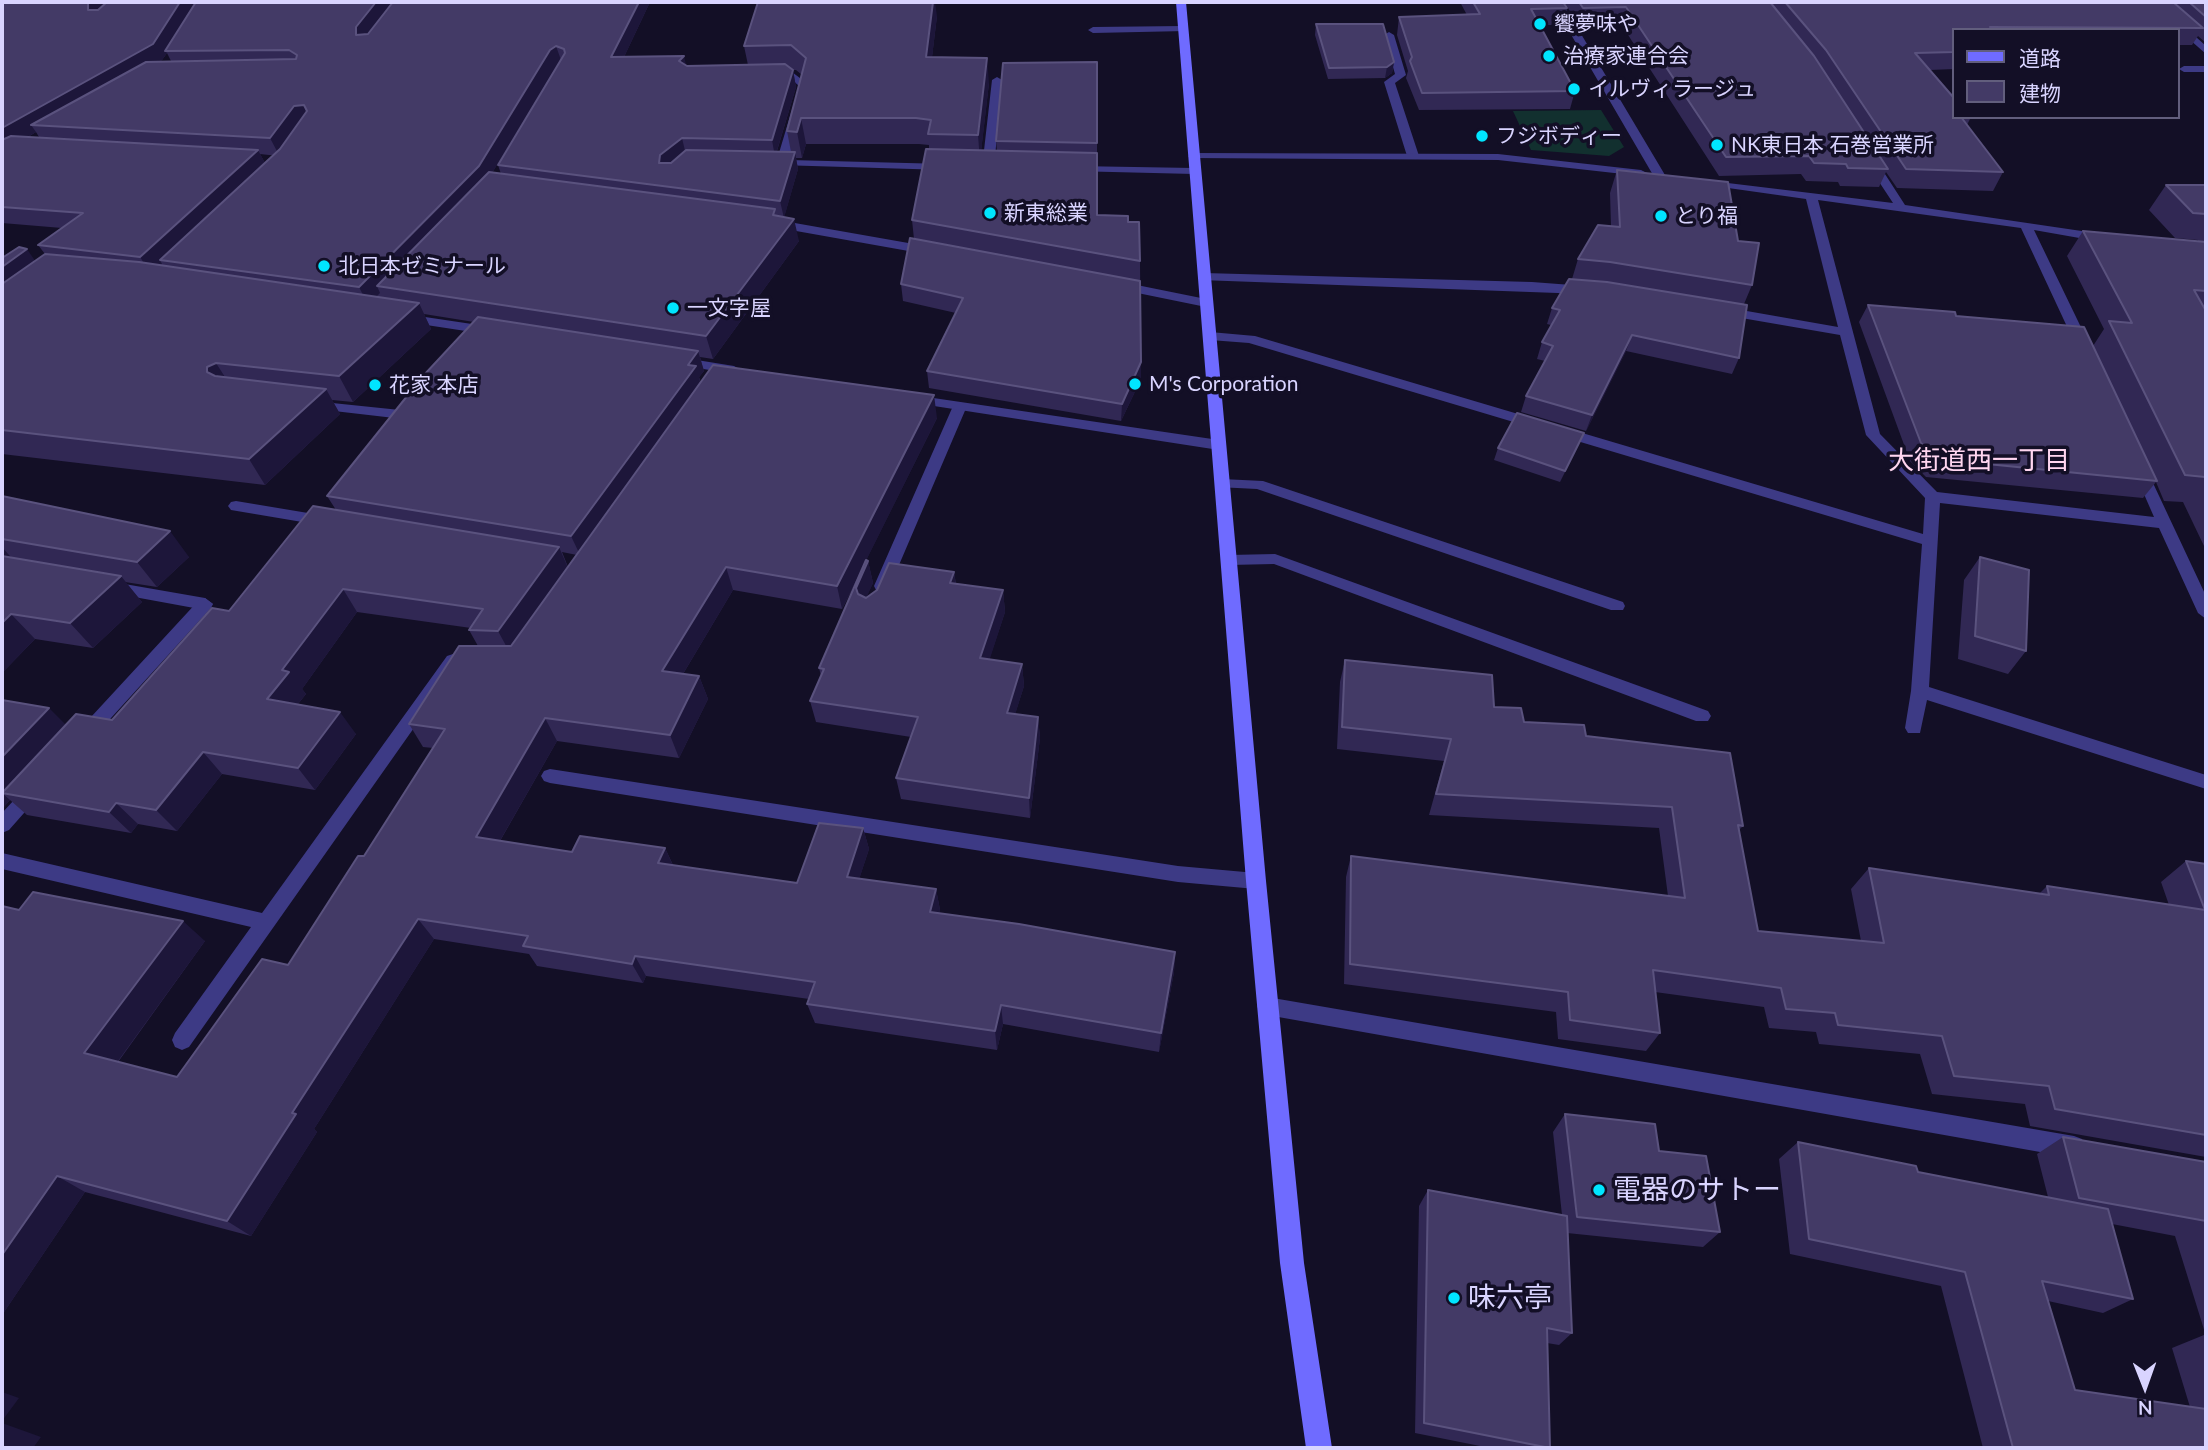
<!DOCTYPE html>
<meta charset="utf-8">
<style>
body{margin:0}
#map{position:relative;width:2208px;height:1450px;overflow:hidden;background:#130f26;font-family:Lato,"Noto Sans JP",sans-serif}
canvas{display:block}
.frame{position:absolute;inset:0;border:4px solid #d9d4ff;pointer-events:none}
.legend{position:absolute;left:1952px;top:28px;width:228px;height:91px;box-sizing:border-box;background:#130f26;border:2px solid #625e7d;margin:0;padding:9px 12px;list-style:none;font-size:21px;color:#d9d4ff}
.legend li{display:flex;align-items:center;gap:14px;height:35px}
.legend b{width:35px;border:2px solid #625e7d}
.north{position:absolute;left:2110px;top:1352px;width:70px;height:70px;-webkit-text-stroke:5px #130f26;paint-order:stroke;rotate:179deg;font-size:19px;font-weight:700;line-height:28px;text-align:center;color:#d9d4ff}
.north::after{content:'';display:block;margin:auto;width:24px;height:32px;background:#d9d4ff;clip-path:polygon(50% 0,100% 100%,50% 72%,0 100%)}
</style>
<div id="map">
<canvas width="2208" height="1450"></canvas>
<div class="frame"></div>
<ul class="legend">
<li><b style="height:9px;background:#6f6bff"></b>道路</li>
<li><b style="height:19px;background:#433a66"></b>建物</li>
</ul>
<div class="north">N</div>
</div>
<script>
const context = document.querySelector('canvas').getContext('2d');
context.lineJoin = 'round';
function paint(path, color) { context.fillStyle = color; context.fill(path, 'evenodd'); }
function strokePath(path, color, width, dash) { context.strokeStyle = color; context.lineWidth = width; context.lineCap = dash ? 'butt' : 'round'; context.setLineDash(dash || []); context.stroke(path); }
function label(font, color, halo, rows, align = 'center') {
  context.font = font + ' Lato,"Noto Sans JP",sans-serif'; context.lineWidth = 7; context.setLineDash([]); context.textBaseline = 'middle'; context.strokeStyle = halo; context.fillStyle = color; for (const [text, x, y, turn = 0] of rows) {
    context.save(); context.translate(x, y); context.rotate((+turn || 0) * Math.PI / 180); context.textAlign = isNaN(turn) ? turn : align; if (halo) context.strokeText(text, 0, 0); context.fillText(text, 0, 0); context.restore();
  }
}
const green = new Path2D(`
 M1601,110L1624,147L1609,156L1531,150L1513,111Z`);
const lane = new Path2D(`
 M1183,26L1186,27V31L1093,33L1088,30L1093,27Z
 M1389,32L1394,35L1406,75L1395,83L1419,156L1413,159L1407,156L1384,82L1395,74L1384,35Z
 M2206,66V72H2184L2179,69L2184,66Z
 M997,77L1002,80L994,168L988,171L982,168L992,80Z
 M960,402L967,406L890,586L882,592L876,590L874,586L953,406Z
 M113,582L205,598L213,604L205,610L107,592L105,588L107,584Z
 M1267,997L2074,1136L2082,1139L2085,1147L2082,1155L2074,1158L1267,1015L1260,1013L1257,1006L1260,999Z`);
const street = new Path2D(`
 M1552,2H1562L1665,175L1663,177L1653,175Z
 M2147,2H2157L2206,46V54Z
 M792,72L809,85L789,160L946,164L952,167L946,170L778,165L776,163L799,86L790,78L772,79L767,76L772,73Z
 M1194,153L1498,154L1641,170L1647,173L1641,176L1498,160L1190,158L1188,156Z
 M1870,156L1874,157L1905,205L2102,234L2108,238L2102,242L2034,230L2091,348L2084,352L2077,348L2021,228L1818,200L1880,434L1937,492L2154,517L2133,469L2140,464L2145,466L2206,596V619L2198,613L2159,528L1940,503L1929,687L2206,775V789L1927,700L1920,733H1908L1905,728L1911,691L1922,544L1249,343L1210,340L1203,336L1210,332L1255,336L1923,534L1925,498L1866,435L1840,335L1724,315L1718,311L1724,307L1838,327L1806,199L1707,185L1701,182L1703,180L1893,203L1864,159Z
 M1075,166L1194,168L1200,171L1194,174L1071,171L1069,169Z
 M772,219L931,247L937,251L931,255L768,226L766,223Z
 M1204,273L1532,282L1585,286L1591,290L1585,294L1200,280V274Z
 M1117,281L1206,299L1212,303L1206,307L1113,288L1111,285Z
 M405,314L492,327L499,331L492,335L400,321V315Z
 M678,357L734,366L741,370L734,374L673,364V358Z
 M913,395L1219,440L1226,445L1219,450L908,402V396Z
 M313,401L400,410L411,403L418,407L408,418L403,419L308,408L306,405Z
 M1222,479L1263,481L1623,602L1625,606L1623,610H1611L1257,489L1217,487L1215,484Z
 M236,501L326,516L334,521L326,526L231,510L228,506L231,502Z
 M1275,554L1708,711L1711,716L1708,721H1696L1274,564L1229,565L1221,560L1229,555Z
 M205,598L213,604L211,608L91,740H79L76,735L79,730L199,600Z
 M453,654L461,660L459,664L189,1047L182,1050L175,1047L172,1040L175,1033L251,927L2,869V853L262,913L447,656Z
 M550,769L1178,866L1256,873L1263,875L1266,881L1263,887L1256,889L1178,882L550,783L544,781L541,776L544,771Z
 M33,784L39,786L42,791L39,796L9,830L2,833V813L27,786Z`);
const secondary = new Path2D(`
 M1176,2H1186L1266,881L1304,1263L1332,1448H1306L1280,1263L1246,881Z`);
const wall = new Path2D(`
 M2,2H650L624,57L686,66L748,65L744,46L937,16L932,57L989,83L981,151H997L996,141L1097,62V215L1128,222L1140,261L1141,379L1121,421L929,388L927,371L956,313L903,301L901,284L914,239L912,220L929,150V145L919,144H806L802,158H796L798,169L784,217L799,241L713,359L700,357L704,371L699,377L701,383L937,418L866,560L868,561L873,583L866,597L954,572L956,584L1003,590L1005,612L989,660L1022,664L1024,686L1015,714L1038,717L1040,738L1030,818L901,799L896,778L911,737L816,722L810,701L821,676L819,668L862,570L842,609L733,590L683,674L699,676L708,699L679,758L557,741L500,841L572,852L665,848L673,865L797,883L863,828L869,849L859,879L936,889L940,910L939,913L1175,952L1174,972L1159,1052L1003,1024L997,1050L815,1023L807,1004L809,999L646,976L643,983L537,966L529,954L434,939L314,1129L317,1132L251,1236L85,1192L2,1315L19,910L205,941L118,1062L177,1077L288,965L364,856L433,748L423,747L409,724L478,646L469,630L471,628L357,612L302,689L306,694L298,704L356,734L315,790L222,774L177,831L138,824L131,833L27,815L10,800L2,809V700L66,725L112,720L336,510L327,496L474,322L424,314L431,329L353,402L332,400L340,414L265,485L2,454V258L35,261L45,254L38,245L62,228L2,223ZM167,53L171,61L159,62L162,60ZM558,65L498,165L501,174L492,173L556,67ZM793,70H796L802,75L787,131L791,152L777,151L796,87ZM36,132L39,137H28ZM260,154L269,155H273L265,163ZM562,552L577,555L568,567Z
 M1460,2H1563L1567,8L1562,25H1540L1575,91L1570,109L1419,110L1406,78L1408,71L1397,35L1399,17L1467,15Z
 M1564,2H2206V43L2198,36L2192,45H2178V30H1954V69L1930,70L1971,117L1967,125L2003,172L1993,191L1897,188L1886,172L1879,187L1840,186L1838,182L1806,181L1801,174L1719,176L1621,24L1579,25Z
 M1316,24L1394,62L1392,73L1385,78L1328,79L1315,35Z
 M1617,170L1738,241L1752,285L1744,304L1739,358L1732,374L1626,351L1586,431L1521,412L1526,396L1545,361L1537,359L1542,342L1551,325L1547,324L1552,308L1572,279L1578,259L1611,226L1610,193Z
 M2166,185H2206V547L2204,546L2183,502L2164,501L2156,482L2143,498L1926,477L1910,461L1859,322L1868,305L1956,316L2093,346L2104,329L2067,256L2083,231L2197,242L2198,240L2175,238L2149,210Z
 M1579,444L1560,482L1494,460L1498,448Z
 M2,496L189,557L157,587L125,582L142,602L93,648L35,639L2,673Z
 M1980,557L2026,651L2008,674L1958,659L1964,580Z
 M1345,660L1494,707L1524,722L1586,736L1743,826L1739,830L1758,931L1861,941L1851,889L1869,868L2039,894L2047,886L2169,905L2161,882L2186,861L2206,864V1157L2030,1126L2025,1104L1932,1094L1920,1054L1819,1044L1816,1032L1769,1028L1764,1007L1655,992L1660,1033L1646,1051L1558,1039L1556,1012L1344,984L1346,877L1351,856L1668,896L1659,828L1429,815L1444,761L1337,749L1340,682Z
 M1565,1114L1659,1151L1720,1232L1703,1247L1567,1233L1572,1333L1559,1345L1547,1343L1549,1448H1490L1415,1433L1419,1206L1428,1190L1562,1215L1553,1132Z
 M2063,1137L2206,1162V1448H1983L1941,1286L1790,1254L1779,1159L1798,1142L1918,1172L2048,1197L2037,1154ZM2112,1224L2175,1236L2206,1336L2204,1335L2172,1348L2190,1407L2075,1390L2048,1301L2103,1313L2133,1299Z`);
const shadedWall = new Path2D(`
 M88,2H116L97,26L88,10Z
 M180,2H198L165,51L167,53L162,60L47,126L31,125L36,132L2,152V128Z
 M376,2H395L363,43L356,35V27Z
 M639,2H650L616,74L611,57Z
 M933,2H935L937,16L929,82L926,57Z
 M556,46L562,63L556,67L486,183L377,286L380,293L368,305L359,287L550,50Z
 M684,56L688,73L679,61Z
 M987,58L989,83L980,161L978,135Z
 M1394,62L1392,73L1385,78L1387,67Z
 M793,70L796,87L775,157L772,140Z
 M304,105L312,121L279,155L270,138L294,106Z
 M801,118L806,144L802,158L797,132Z
 M682,138L686,155L664,180L659,163L660,155Z
 M258,150L267,167L160,260L162,264L151,274L140,257Z
 M795,152L798,169L784,218L780,201Z
 M794,219L799,241L713,359L706,336Z
 M27,249L44,274L2,307V267Z
 M419,303L431,329L353,402L339,376Z
 M1632,335L1626,351L1586,431L1592,415Z
 M698,351L704,371L699,377L701,386L580,555L571,536Z
 M1141,362V379L1121,421L1122,404Z
 M216,363L232,388L207,372V367Z
 M326,389L340,414L265,485L249,459Z
 M934,395L937,418L842,609L837,586Z
 M170,531L189,557L157,587L137,562Z
 M2,547L16,563L2,570Z
 M559,547L569,570L510,653L498,631Z
 M868,561L873,583L861,610L856,588Z
 M726,567L733,590L671,694L662,671Z
 M954,572L957,594L950,583Z
 M121,576L142,602L93,648L70,623Z
 M343,589L357,612L302,689L306,694L284,721L267,699L282,670Z
 M1003,590L1005,612L983,680L980,658Z
 M11,614L35,639L2,673V623Z
 M1022,664L1024,686L1009,734L1007,713Z
 M699,676L708,699L679,758L670,735Z
 M49,708L73,732L2,793L10,800L2,809V757Z
 M340,712L356,734L315,790L298,768Z
 M1038,717L1040,738L1030,818L1029,798Z
 M545,718L557,741L490,858L476,837Z
 M203,752L222,774L177,831L156,810Z
 M116,803L138,824L131,833L109,812Z
 M863,828L869,849L853,898L847,877Z
 M665,848L675,870L658,863Z
 M936,889L940,910L934,932L930,912Z
 M418,919L434,939L314,1129L317,1132L251,1236L227,1221L292,1113Z
 M183,921L205,941L110,1072L84,1053Z
 M1175,952L1174,972L1159,1052L1161,1033Z
 M635,956L646,976L643,983L632,964Z
 M1001,1005L1003,1024L997,1050L995,1031Z
 M57,1176L85,1192L2,1315V1255Z
 M2,1392L19,1398L2,1421Z
 M2,1423L41,1437L33,1448H2Z`);
const building = new Path2D(`
 M2,2H88V10H98L107,2H180L153,44L2,128Z
 M196,2H376L356,27V35L368,34L393,2H639L611,57L684,56L679,61L687,66L785,64L793,70L772,140L682,138L660,155L659,163H671L686,150L795,152L780,201L498,165L565,53L564,49L556,46L550,50L479,166L359,287L160,260L280,149L307,111L304,105L294,106L270,138L31,125L146,62L296,59L297,55L289,50L165,51Z
 M758,2H933L926,57L987,58L978,135L928,134L931,120L916,118H801L797,132L787,131L806,58L791,45L744,46Z
 M1473,2H1563L1567,8L1531,9L1575,91L1422,93L1410,61L1412,57L1399,17L1480,14Z
 M1579,2H1770L1814,56L1888,169L1848,168L1846,164L1814,163L1809,156L1726,157L1626,7L1583,8Z
 M1785,2H2173L2203,28L1990,27L1993,30H1954V52L1915,53L1954,98V117H1961L2003,172L1906,169L1826,50Z
 M2189,2H2206V17Z
 M1316,24H1383L1394,62L1387,67L1329,68Z
 M1097,62V143L996,141L1003,63Z
 M11,136L258,150L140,257L38,245L83,213L2,207V140Z
 M926,149L1097,153V215L1128,216V222H1139L1140,261L912,220Z
 M1617,170L1728,182L1738,241L1759,243L1752,285L1610,262L1578,259L1598,225L1620,227Z
 M489,172L775,209L773,215L794,219L706,336L377,286Z
 M2166,185H2206V214L2193,213Z
 M2083,231L2206,242V291L2194,290L2206,311V479L2205,477L2185,475L2109,321L2132,323Z
 M910,238L1140,281L1141,362L1122,404L927,371L963,298L901,284Z
 M19,247L27,249L2,267V258Z
 M45,254L139,262L419,303L339,376L216,363L207,367V372L215,376L326,389L249,459L2,430V284Z
 M1569,279L1607,282L1747,305L1739,358L1632,335L1592,415L1526,396L1553,346L1542,342L1560,310L1552,308Z
 M1868,305L1955,312L1956,316L2084,327L2157,481L1937,459L1921,443Z
 M478,317L698,351L688,365L696,366L571,536L327,496L424,375Z
 M713,365L934,395L837,586L726,567L662,671L699,676L670,735L545,718L476,837L572,852L580,836L665,848L658,863L797,883L819,823L863,828L847,877L936,889L930,912L1019,924L1175,952L1161,1033L1001,1005L995,1031L807,1004L815,982L635,956L632,964L523,946L528,936L418,919L292,1113L296,1114L227,1221L57,1176L2,1255V906L19,910L33,892L183,921L84,1053L177,1077L262,959L288,965L358,856H364L445,729L409,724L459,646H511Z
 M1517,413L1584,433L1565,471L1498,448Z
 M2,496L170,531L137,562L2,539Z
 M313,506L559,547L498,631L469,630L483,609L343,589L282,670L289,672L267,699L340,712L298,768L203,752L156,810L116,803L109,812L2,793L76,714L112,720L212,608L229,611Z
 M2,556L121,576L70,623L11,614L2,623Z
 M1980,557L2029,570L2026,651L1975,636Z
 M866,560L868,561L856,588L858,594L866,598L877,590L889,563L954,572L950,583L1003,590L980,658L1022,664L1007,713L1038,717L1029,798L896,778L918,717L810,701L824,669L819,668Z
 M1345,660L1492,675L1494,707L1521,708L1524,722L1584,725L1586,736L1730,753L1743,826L1738,825L1758,931L1884,943L1869,868L2049,895L2047,886L2205,910L2186,861L2206,864V1135L2055,1109L2049,1086L1954,1076L1942,1036L1838,1025L1835,1013L1786,1009L1781,988L1653,970L1660,1033L1570,1020L1568,992L1350,964L1351,856L1685,898L1672,807L1436,794L1451,739L1342,727Z
 M2,700L49,708L2,757Z
 M1565,1114L1655,1124L1659,1151L1706,1156L1720,1232L1577,1217Z
 M2063,1137L2206,1162V1222V1221L2079,1198Z
 M1798,1142L1916,1166L1918,1172L2108,1209L2133,1299L2042,1281L2075,1390L2206,1409V1448H2013L1965,1272L1809,1239Z
 M1428,1190L1567,1216L1572,1333L1547,1328L1550,1448L1424,1423Z`);
const markers = [
 [1540,24,7,"#00e5ff"],
 [1549,56,7,"#00e5ff"],
 [1574,89,7,"#00e5ff"],
 [1482,136,7,"#00e5ff"],
 [1717,145,7,"#00e5ff"],
 [990,213,7,"#00e5ff"],
 [1661,216,7,"#00e5ff"],
 [324,266,7,"#00e5ff"],
 [673,308,7,"#00e5ff"],
 [1135,384,7,"#00e5ff"],
 [375,385,7,"#00e5ff"],
 [1599,1190,7,"#00e5ff"],
 [1454,1298,7,"#00e5ff"]
];
const farPoinames = [
 ["饗夢味や",1554,24],
 ["治療家連合会",1563,56],
 ["イルヴィラージュ",1588,89],
 ["フジボディー",1496,136],
 ["NK東日本 石巻営業所",1731,145],
 ["新東総業",1004,213],
 ["とり福",1675,216],
 ["北日本ゼミナール",338,266],
 ["一文字屋",687,308],
 ["M's Corporation",1149,384],
 ["花家 本店",389,385]
];
const neighbourhoodNames = [
 ["大街道西一丁目",1979,461]
];
const nearPoinames = [
 ["電器のサトー",1613,1190],
 ["味六亭",1468,1298]
];
paint(green, '#12302f');
paint(lane, '#3d3a85');
paint(street, '#3d3a85');
paint(secondary, '#6f6bff');
paint(wall, '#312854');
paint(shadedWall, '#1d163a');
paint(building, '#433a66');
strokePath(building, '#5a527e', 2);
for (const [x, y, r, color] of markers) { const dot = new Path2D(); dot.arc(x, y, r, 0, 2 * Math.PI); context.fillStyle = color; context.fill(dot); strokePath(dot, '#130f26', 2.5); }
label('21px', '#d9d4ff', '#130f26', farPoinames, 'left');
label('26px', '#ffd6f0', '#130f26', neighbourhoodNames);
label('28px', '#d9d4ff', '#130f26', nearPoinames, 'left');
</script>
